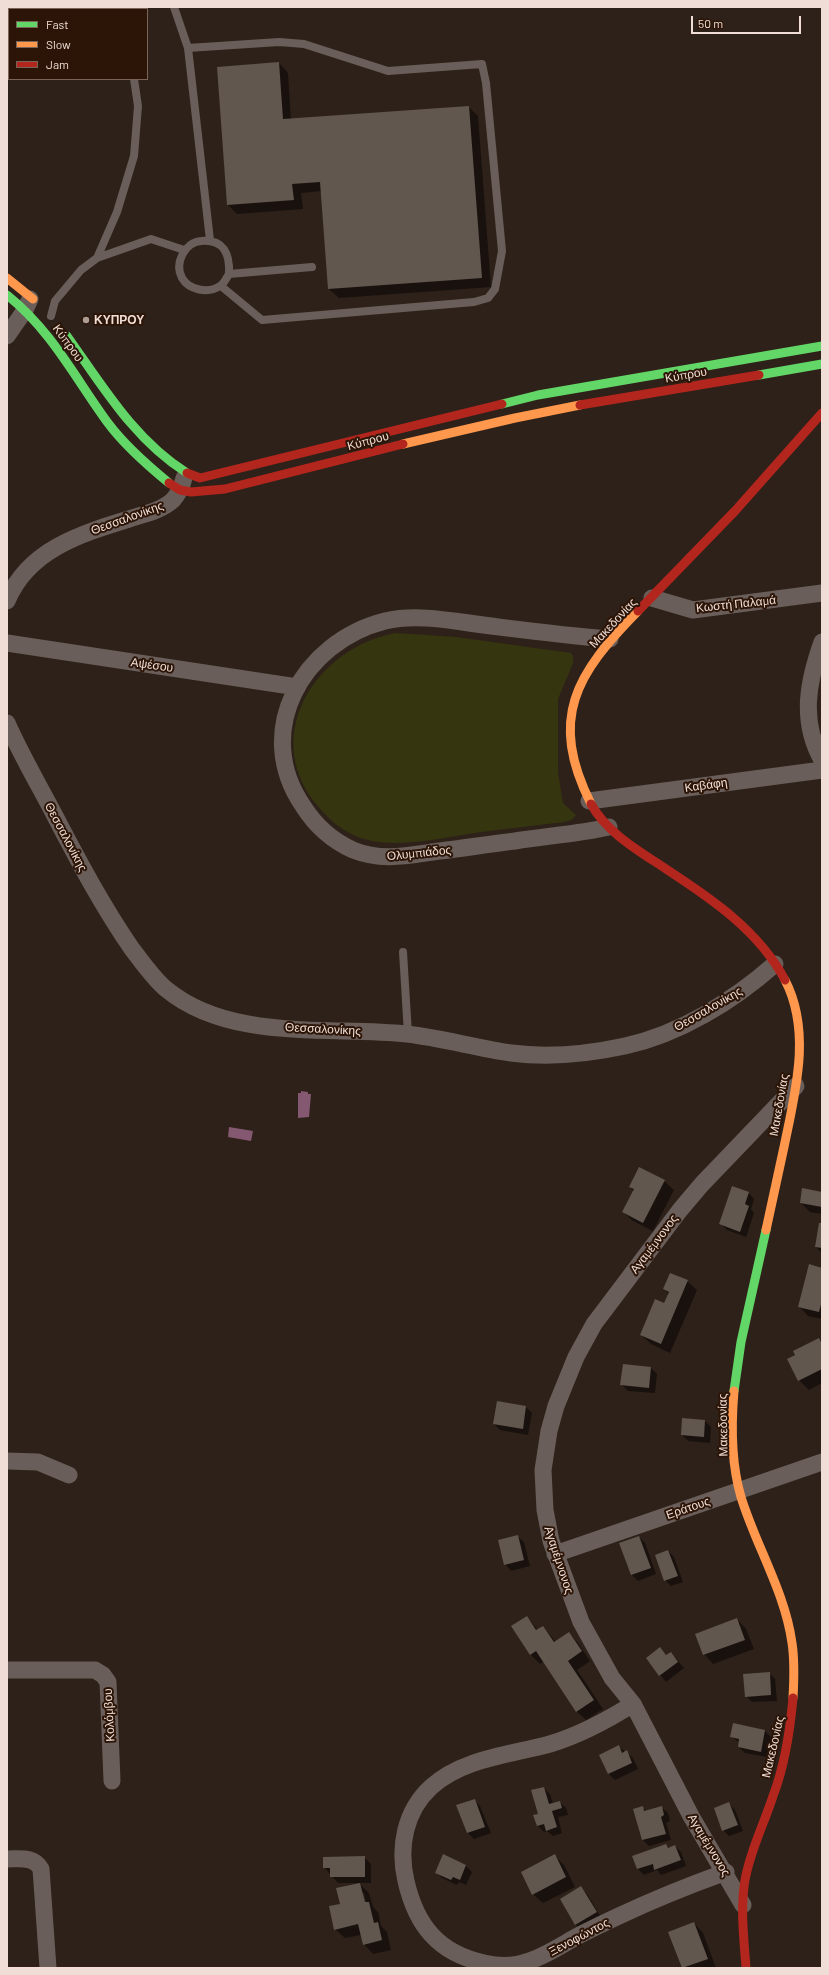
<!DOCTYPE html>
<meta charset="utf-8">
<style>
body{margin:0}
#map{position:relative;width:829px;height:1975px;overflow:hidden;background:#2e2119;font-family:Barlow,sans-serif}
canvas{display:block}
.frame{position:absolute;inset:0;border:8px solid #f0ded6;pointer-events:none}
.legend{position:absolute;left:8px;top:8px;width:140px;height:72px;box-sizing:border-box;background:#2c1407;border:1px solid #7a655a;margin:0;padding:5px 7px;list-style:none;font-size:12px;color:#f0ded6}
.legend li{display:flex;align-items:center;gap:8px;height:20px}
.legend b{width:20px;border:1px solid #7a655a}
.scale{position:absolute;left:691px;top:16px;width:110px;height:18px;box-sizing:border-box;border:2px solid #f0ded6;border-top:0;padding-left:5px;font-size:12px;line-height:14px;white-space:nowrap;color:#f0ded6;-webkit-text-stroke:3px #2c1407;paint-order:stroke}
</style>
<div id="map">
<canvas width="829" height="1975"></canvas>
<div class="frame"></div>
<ul class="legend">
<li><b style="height:5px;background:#63d668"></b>Fast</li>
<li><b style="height:5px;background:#ff974d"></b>Slow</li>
<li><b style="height:5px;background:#b3261e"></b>Jam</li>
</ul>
<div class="scale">50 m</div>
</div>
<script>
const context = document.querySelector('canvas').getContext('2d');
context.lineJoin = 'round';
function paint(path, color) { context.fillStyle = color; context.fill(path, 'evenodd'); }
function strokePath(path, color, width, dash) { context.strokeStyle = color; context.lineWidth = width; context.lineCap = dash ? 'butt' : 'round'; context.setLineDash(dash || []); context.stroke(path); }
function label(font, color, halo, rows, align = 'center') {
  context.font = font + ' Barlow,sans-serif'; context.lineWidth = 4; context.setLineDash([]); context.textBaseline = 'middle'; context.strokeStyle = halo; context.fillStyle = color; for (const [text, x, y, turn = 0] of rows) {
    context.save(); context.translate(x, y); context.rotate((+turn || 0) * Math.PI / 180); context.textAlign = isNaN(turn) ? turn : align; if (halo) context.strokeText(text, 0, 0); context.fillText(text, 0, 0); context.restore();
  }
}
const green = new Path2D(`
 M396,633L456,637L571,653L573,656V663L558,699V772L563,803L576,815L573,819C566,823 555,823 547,824C525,827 503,829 481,832C446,837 395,850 361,838C343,832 328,819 316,804C260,734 317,647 396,633Z`);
const water = new Path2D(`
 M301,1091L308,1092V1094H311L309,1117L298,1118V1093H301Z
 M229,1127L253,1131L251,1141L228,1137Z`);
const shadow = new Path2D(`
 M279,63L288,73L291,120L469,107L478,116L491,287L339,298L329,289L322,191L301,193L303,209L237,214L228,205Z
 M664,1181L674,1190L653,1231L633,1221L623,1212L634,1191L630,1187Z
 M748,1192L754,1199L751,1209L754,1213L746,1237L727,1230L721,1224Z
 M822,1193V1214L810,1212L801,1203Z
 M822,1224V1253L816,1247Z
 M822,1269V1319L808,1316L799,1306Z
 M687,1281L697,1290L670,1353L651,1344L641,1335L665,1305L669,1294L664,1289Z
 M819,1339L822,1342V1383L809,1390L799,1380L788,1359Z
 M651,1368L657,1374L655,1393L628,1391L622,1385Z
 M498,1403L526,1407L532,1413L528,1435L500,1430L494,1424Z
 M705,1421L711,1427L710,1443L688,1441L682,1435Z
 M517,1536L524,1542L530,1566L511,1571L505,1564Z
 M639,1537L645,1543L656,1574L638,1581L632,1575L620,1544Z
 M668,1551L674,1557L683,1582L671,1586L665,1580Z
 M527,1617L538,1630L543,1627L556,1642L569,1633L578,1643L590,1661L577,1670L603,1709L586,1720L576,1711L544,1661L540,1664L531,1655L512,1627Z
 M737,1619L746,1629L754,1649L713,1664L704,1654Z
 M660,1648L667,1656L671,1653L684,1668L666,1682L647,1658Z
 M769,1673L775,1679L777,1701L752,1702L746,1696Z
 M734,1725L765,1731L771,1737L767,1757L745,1753L739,1747L740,1743L732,1737Z
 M618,1746L633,1758L638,1769L615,1780L609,1774Z
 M544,1788L550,1794L553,1804L560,1802L566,1808L568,1815L558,1817L562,1833L553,1836L547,1831L544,1832L537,1825Z
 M474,1800L480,1806L491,1833L474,1839L468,1833L458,1806Z
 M729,1804L735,1810L743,1831L729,1836L723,1830Z
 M642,1807L647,1812L661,1807L668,1813L670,1821L666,1823L671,1840L649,1846L643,1840L634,1810Z
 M666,1845L669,1848L675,1846L681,1852L686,1866L661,1875L657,1870L644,1875L638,1869Z
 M444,1855L466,1866L472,1872L466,1885L459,1882L457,1885L442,1878L436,1872Z
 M554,1855L564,1865L575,1887L543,1903L533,1894Z
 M364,1857L371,1864V1883H338L324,1867Z
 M360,1884L369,1893L373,1907L378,1912L381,1926L387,1932L391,1950L373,1954L364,1944L361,1935L345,1938L335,1929L341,1905ZM362,1893H364L367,1907L365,1908Z
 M581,1888L587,1894L602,1919L582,1931L576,1925L561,1900Z
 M694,1923L703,1933L716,1968H683L669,1932Z`);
const building = new Path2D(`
 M279,62L283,119L469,106L482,278L328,289L320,182L292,184L294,200L227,205L217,67Z
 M639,1167L665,1180L643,1223L622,1212L634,1189L629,1187Z
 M732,1186L749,1192L745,1204L749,1206L740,1232L719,1224Z
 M802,1188L822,1192V1207L800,1203Z
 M819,1223H822V1248L815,1247Z
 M809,1264L822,1268V1301L819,1312L798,1307Z
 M670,1273L688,1280L661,1344L640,1335L655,1299L664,1303L669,1292L663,1289Z
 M819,1338L822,1344V1369L798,1381L787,1359L795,1355L793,1351Z
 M623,1364L651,1367L649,1388L620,1385Z
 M497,1401L526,1406L523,1429L493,1424Z
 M682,1418L705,1420L704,1437L681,1435Z
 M518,1535L524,1560L504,1565L498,1540Z
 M639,1536L651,1568L631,1575L619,1543Z
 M668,1550L678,1576L664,1581L655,1555Z
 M527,1616L536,1630L543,1626L554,1642L569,1632L582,1651L568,1661L594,1700L576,1712L536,1651L530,1655L511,1626Z
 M737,1618L745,1640L703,1655L695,1634Z
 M660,1647L666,1655L671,1652L678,1662L659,1676L646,1658Z
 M770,1672L771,1695L745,1697L743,1674Z
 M733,1723L765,1730L761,1752L738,1747L739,1739L730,1737Z
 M619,1745L622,1753L627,1750L632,1763L608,1774L599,1755Z
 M544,1787L549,1804L560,1801L562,1808L552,1811L557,1827L546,1831L544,1824L537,1826L533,1815L538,1814L531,1790Z
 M475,1799L485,1827L467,1833L456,1805Z
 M729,1802L738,1825L722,1831L714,1808Z
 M643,1806L644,1811L662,1806L664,1815L661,1817L666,1834L642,1840L633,1809Z
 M666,1844L668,1848L675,1845L681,1860L654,1870L653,1864L637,1869L632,1856Z
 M443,1854L466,1865L460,1880L453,1877L451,1880L435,1873Z
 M555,1854L566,1877L532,1895L521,1872Z
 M365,1856V1877H330V1868H323V1857Z
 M360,1883L365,1902H369L374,1923L378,1922L382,1940L363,1945L358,1924L334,1930L329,1906L340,1904L336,1888Z
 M581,1886L597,1912L575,1925L560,1899Z
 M694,1922L708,1959L682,1968L668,1932Z`);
const lane = new Path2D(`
 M110,7L111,9
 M174,7L188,48L210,240
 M188,48L279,42L304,44L388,71L482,64L486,83L502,251L495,289L488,298L474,302L262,320L221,286
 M97,258L117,212L134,156L138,106L134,79
 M229,274C230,254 224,239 201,241C185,242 174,263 182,278C189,290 208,294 220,286C224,284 227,277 229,274L312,267
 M51,316L55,301L81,270L97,258L151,239L184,250
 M403,952L408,1034`);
const street = new Path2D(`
 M7,336L25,310L30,299
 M652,598L693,610L822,593
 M7,601C28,550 80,534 129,519C144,514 161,511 173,500C179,493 182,487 184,478
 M822,642C808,681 800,721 822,760
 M7,643L297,687
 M7,723C21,755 39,785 55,816C79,862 103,907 132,949C143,963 153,978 166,989C230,1042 330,1026 407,1034C442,1038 476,1048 511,1053C549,1058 588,1054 625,1046C680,1034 733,1001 775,964
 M589,801L822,770
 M609,827C578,834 546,836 515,841C490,844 465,848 440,851C410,855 382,862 353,850C333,841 315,825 303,806C252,732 302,642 385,621C419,613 457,622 491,626C531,631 570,636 610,639
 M7,1461L38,1462L69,1475
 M555,1554L822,1462
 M7,1670H95L103,1675L108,1682L112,1781
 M633,1704C606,1721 580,1735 550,1744C510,1755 463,1758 431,1787C405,1811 398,1847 406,1881C416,1925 438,1953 484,1963C497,1966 512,1967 526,1962C544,1957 560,1946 576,1937C591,1929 606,1922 621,1915C655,1899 690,1885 726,1872
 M7,1859C20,1859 34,1856 41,1869L48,1968
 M743,1905L691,1816L633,1704L612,1678L581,1622L551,1541L545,1510L543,1470L549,1431L556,1406L576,1357L594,1324L680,1210L702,1184L796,1086`);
const fast = new Path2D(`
 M7,295C52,331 75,378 108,423C125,446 147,465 169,483
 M67,336C102,385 134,440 187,473
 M759,375L822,364
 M502,404L538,395L822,346
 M734,1391L741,1342L766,1230`);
const slow = new Path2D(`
 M7,278L33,299
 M403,444L515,418L580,405
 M591,804C548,718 576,674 638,611
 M766,1230C772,1203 778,1175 784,1147C795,1093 812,1032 785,980
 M734,1391C731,1426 731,1463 741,1497C756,1546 785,1592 792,1643C795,1662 794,1680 793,1698`);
const jam = new Path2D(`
 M580,405L759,375
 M187,473L200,478L502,404
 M169,483L180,490L191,492L225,489L403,444
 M638,611L735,511L822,413
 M591,804C607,833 639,851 666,869C712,899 759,931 785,980
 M746,1968C744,1939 740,1909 745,1880C750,1851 764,1824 773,1796C785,1765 790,1731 793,1698`);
const markers = [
 [86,320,4,"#ac9c94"]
];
const poiNames = [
 ["ΚΥΠΡΟΥ",94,320]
];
const streetNames = [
 ["Κύπρου",68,343,54],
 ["Κύπρου",686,375,-10],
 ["Κύπρου",368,441,-15],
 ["Θεσσαλονίκης",127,518,-20],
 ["Κωστή Παλαμά",736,604,-6],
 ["Μακεδονίας",613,623,-47],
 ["Αψέσου",152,665,8],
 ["Καβάφη",706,785,-8],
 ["Θεσσαλονίκης",66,837,62],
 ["Ολυμπιάδος",419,853,-6],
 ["Θεσσαλονίκης",708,1009,-30],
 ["Θεσσαλονίκης",323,1029,3],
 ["Μακεδονίας",779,1105,-80],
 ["Αγαμέμνονος",654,1244,-53],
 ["Μακεδονίας",723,1425,-91],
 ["Εράτους",688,1508,-19],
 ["Αγαμέμνονος",559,1560,72],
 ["Κολόμβου",109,1715,-93],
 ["Μακεδονίας",773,1747,-77],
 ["Αγαμέμνονος",709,1845,59],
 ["Ξενοφώντος",579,1937,-28]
];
paint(green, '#35350f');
paint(water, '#845871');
paint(shadow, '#0007');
paint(building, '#61574e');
strokePath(lane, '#695e59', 8);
strokePath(street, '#695e59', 17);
strokePath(fast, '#63d668', 9);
strokePath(slow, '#ff974d', 9);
strokePath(jam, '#b3261e', 9);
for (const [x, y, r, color] of markers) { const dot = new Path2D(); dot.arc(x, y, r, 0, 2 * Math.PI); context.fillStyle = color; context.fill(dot); strokePath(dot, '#2c1407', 1.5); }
label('bold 12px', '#f0ded6', '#2c1407', poiNames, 'left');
label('12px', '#f0ded6', '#2c1407', streetNames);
</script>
